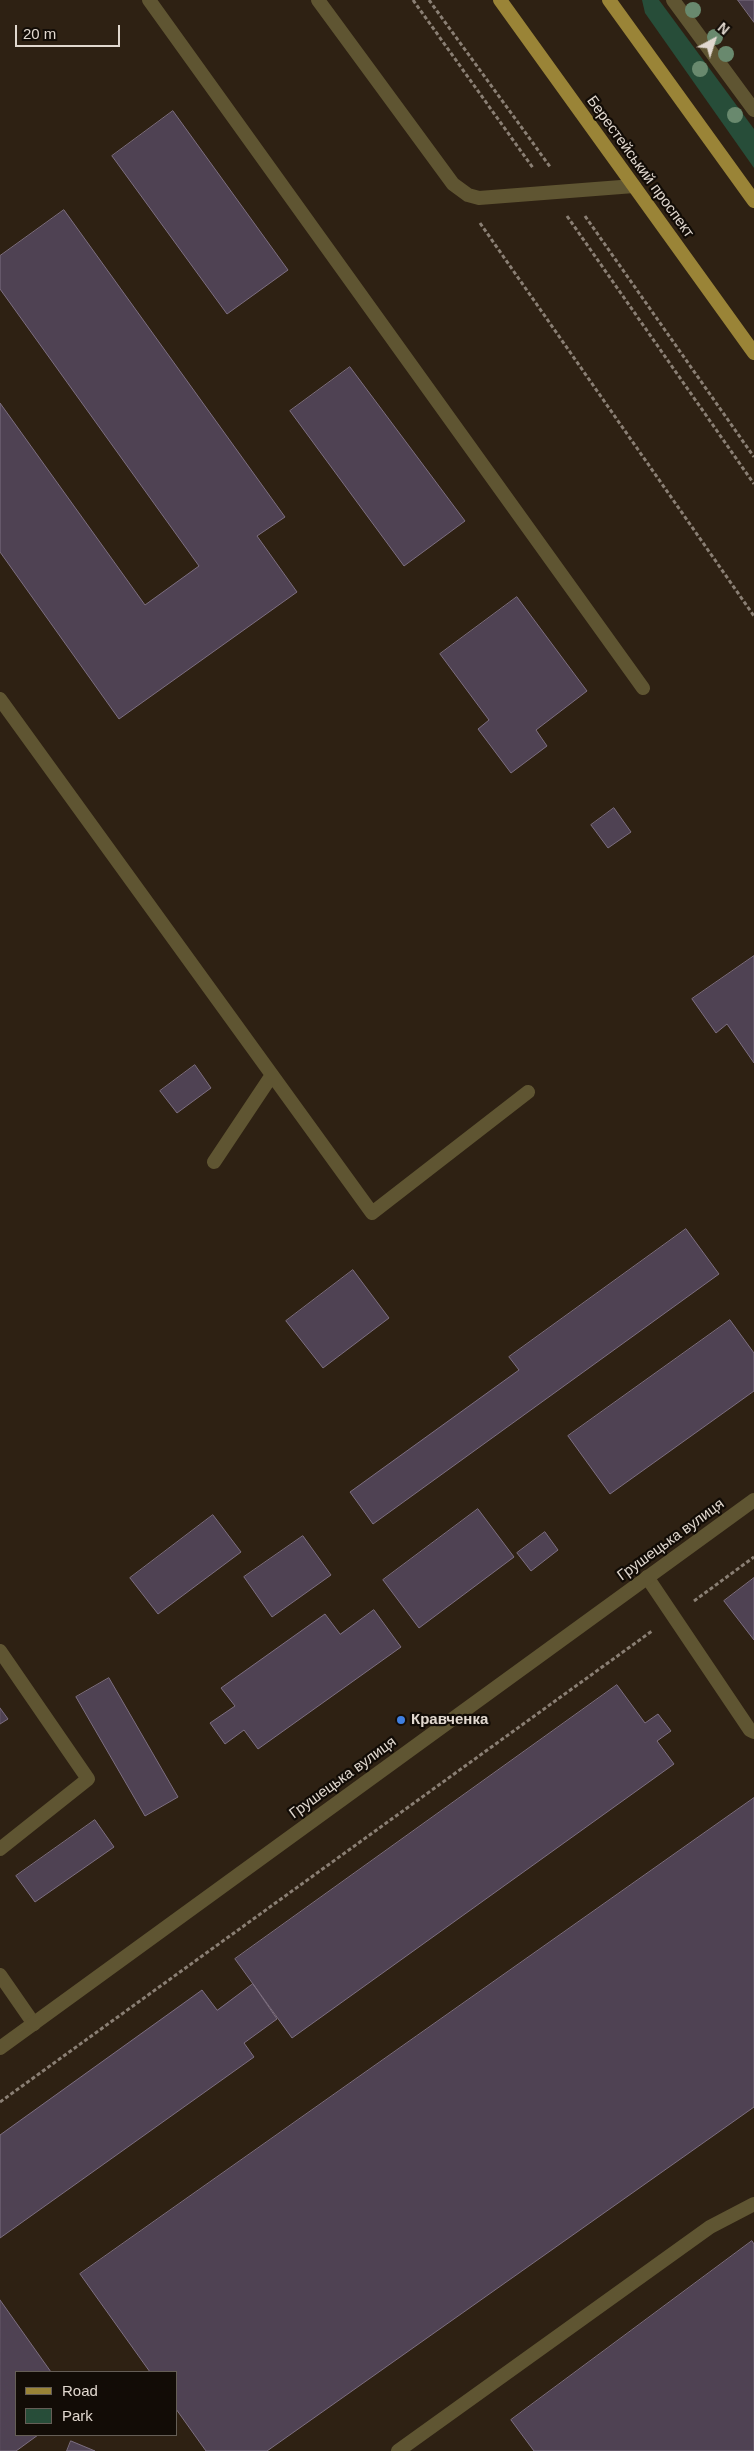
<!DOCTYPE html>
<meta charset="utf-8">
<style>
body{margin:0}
#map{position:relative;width:754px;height:2451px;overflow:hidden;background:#2e2113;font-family:Arial,sans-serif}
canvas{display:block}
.legend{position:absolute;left:15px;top:2371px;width:162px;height:65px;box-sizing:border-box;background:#120c06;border:1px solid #655e56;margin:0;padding:6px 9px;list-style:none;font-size:15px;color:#e1d8cf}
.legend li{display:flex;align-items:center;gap:10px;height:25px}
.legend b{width:25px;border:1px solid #655e56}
.north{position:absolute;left:689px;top:15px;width:50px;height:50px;-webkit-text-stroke:4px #120c06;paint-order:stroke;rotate:40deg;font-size:14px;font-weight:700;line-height:20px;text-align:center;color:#e1d8cf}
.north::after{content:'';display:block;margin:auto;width:18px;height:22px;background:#e1d8cf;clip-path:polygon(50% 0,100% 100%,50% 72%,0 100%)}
.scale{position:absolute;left:15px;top:25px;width:105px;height:22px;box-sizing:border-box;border:2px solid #e1d8cf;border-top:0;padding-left:6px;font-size:15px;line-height:18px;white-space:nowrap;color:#e1d8cf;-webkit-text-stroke:4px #120c06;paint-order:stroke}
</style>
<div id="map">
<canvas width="754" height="2451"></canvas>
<ul class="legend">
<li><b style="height:6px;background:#9a8437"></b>Road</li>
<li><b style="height:14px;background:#274d39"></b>Park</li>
</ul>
<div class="north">N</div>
<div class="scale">20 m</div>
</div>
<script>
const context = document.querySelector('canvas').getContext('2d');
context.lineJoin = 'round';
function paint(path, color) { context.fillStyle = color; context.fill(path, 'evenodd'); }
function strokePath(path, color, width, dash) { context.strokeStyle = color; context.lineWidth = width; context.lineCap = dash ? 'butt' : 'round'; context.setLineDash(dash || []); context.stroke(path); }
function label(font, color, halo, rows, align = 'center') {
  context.font = font + ' Arial,sans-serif'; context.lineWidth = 4.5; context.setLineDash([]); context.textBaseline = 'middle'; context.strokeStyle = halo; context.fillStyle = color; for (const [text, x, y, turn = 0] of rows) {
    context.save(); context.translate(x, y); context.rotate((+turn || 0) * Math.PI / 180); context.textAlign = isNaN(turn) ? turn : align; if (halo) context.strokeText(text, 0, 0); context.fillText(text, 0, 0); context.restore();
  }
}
const green = new Path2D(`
 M642,0H659L754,129V168L645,13Z`);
const building = new Path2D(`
 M738,0H754V22Z
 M173,111L288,270L227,314L112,156Z
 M64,210L285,517L257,536L297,592L119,719L0,552V403L145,605L199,566L0,289V256Z
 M350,367L465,521L404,566L290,411Z
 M517,597L587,691L536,730L547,746L511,773L478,729L489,720L440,654Z
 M614,808L631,832L608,848L591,825Z
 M754,956V1063L727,1024L716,1033L692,999Z
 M195,1065L211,1088L177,1113L160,1091Z
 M686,1229L719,1274L373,1524L350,1492L519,1370L509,1357Z
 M353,1270L389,1318L323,1368L286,1321Z
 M730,1320L754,1353V1391L610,1494L568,1436Z
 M478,1509L514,1557L419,1628L383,1580Z
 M213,1515L241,1552L158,1614L130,1578Z
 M545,1532L558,1550L531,1571L517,1553Z
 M303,1536L331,1575L272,1617L244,1577Z
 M754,1578V1640L724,1601Z
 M374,1610L401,1647L258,1749L244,1730L225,1744L210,1723L235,1706L221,1688L325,1614L340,1634Z
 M109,1678L178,1797L145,1816L76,1697Z
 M617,1685L645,1723L658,1714L671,1731L657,1741L674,1764L292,2038L235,1959Z
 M0,1708L8,1719L0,1724Z
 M754,1798V2107L267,2451H206L176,2409V2372H150L80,2274Z
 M95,1820L114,1847L35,1902L16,1876Z
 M253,1984L277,2019L244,2043L254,2057L0,2238V2135L202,1990L217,2010Z
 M752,2241L754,2244V2451H534L511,2420Z
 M0,2300L51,2372H16V2435H38L16,2451H0Z
 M71,2441L95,2451H67Z`);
const path = new Path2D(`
 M413,0L533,168
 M429,0L551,168
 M567,216L754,484
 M585,216L754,457
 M480,223L754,616
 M694,1601L754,1557
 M0,2102L652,1631`);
const service = new Path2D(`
 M149,0L643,688
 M318,0L453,184L468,195L479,198L634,186
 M673,0L754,110
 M0,699L372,1213L528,1092
 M214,1162L272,1075
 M647,1577L750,1730L754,1732
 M0,1651L88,1779L0,1849
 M0,1975L34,2024
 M398,2451L710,2227L754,2204`);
const minor = new Path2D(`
 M0,2048L754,1500`);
const primary = new Path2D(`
 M500,0L754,353
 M609,0L754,201`);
const trees = [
 [693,10],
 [715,37],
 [726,54],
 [700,69],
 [735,115]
];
const markers = [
 [401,1720,5,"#3f7fe0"]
];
const streetNames = [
 ["Берестейський проспект",640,167,54],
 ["Грушецька вулиця",671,1540,-36],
 ["Грушецька вулиця",343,1778,-36]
];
const poiNames = [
 ["Кравченка",411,1720]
];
paint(green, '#274d39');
paint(building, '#4f4253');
strokePath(building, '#7d6f81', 1);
strokePath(path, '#8a7f74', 3, [4, 2.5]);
strokePath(service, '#5f5532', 14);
strokePath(minor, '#5f5532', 14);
strokePath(primary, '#9a8437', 14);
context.fillStyle = '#69896e';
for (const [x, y] of trees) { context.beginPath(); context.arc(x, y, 8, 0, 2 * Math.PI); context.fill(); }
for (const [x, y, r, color] of markers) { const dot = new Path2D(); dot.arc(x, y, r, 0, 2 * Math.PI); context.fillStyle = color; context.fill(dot); strokePath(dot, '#120c06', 2); }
label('15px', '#e1d8cf', '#120c06', streetNames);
label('bold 15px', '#e1d8cf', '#120c06', poiNames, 'left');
</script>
